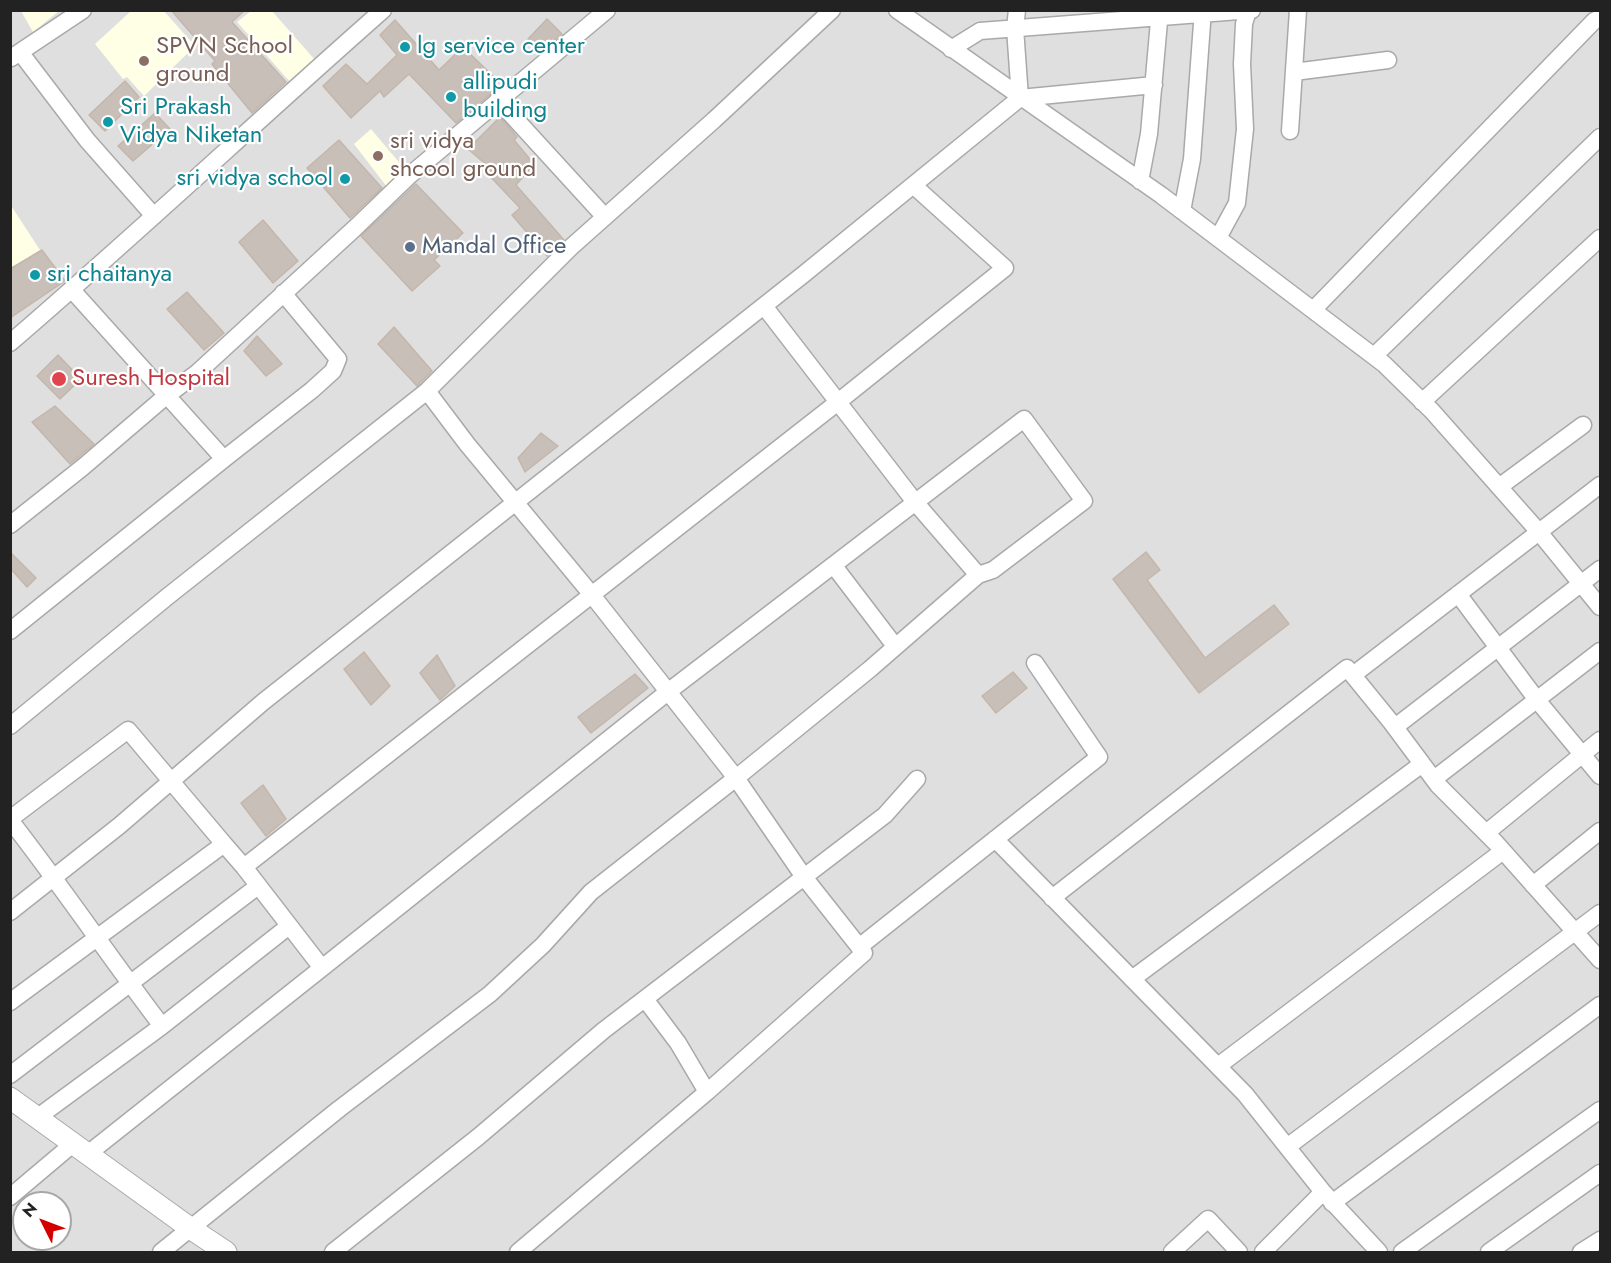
<!DOCTYPE html>
<style>
body{margin:0}
#map{position:relative;width:1611px;height:1263px;overflow:hidden;background:#f2efe9;font-family:Jost,sans-serif}
canvas{display:block}
.frame{position:absolute;inset:0;border:12px solid #222;pointer-events:none}
.north{position:absolute;left:12px;top:1191px;width:60px;height:60px;box-sizing:border-box;background:#fff;border:2px solid #a7a7a7;border-radius:50%;rotate:312deg;font-size:16px;font-weight:700;line-height:24px;text-align:center;color:#222}
.north::after{content:'';display:block;margin:auto;width:21px;height:27px;background:#d40000;clip-path:polygon(50% 0,100% 100%,50% 72%,0 100%)}
</style>
<div id="map">
<canvas width="1611" height="1263"></canvas>
<div class="frame"></div>
<div class="north">N</div>
</div>
<script>
const context = document.querySelector('canvas').getContext('2d');
context.lineJoin = 'round';
function paint(path, color) { context.fillStyle = color; context.fill(path, 'evenodd'); }
function strokePath(path, color, width, dash) { context.strokeStyle = color; context.lineWidth = width; context.lineCap = dash ? 'butt' : 'round'; context.setLineDash(dash || []); context.stroke(path); }
function label(font, color, halo, rows, align = 'center') {
  context.font = font + ' Jost,sans-serif'; context.lineWidth = 4.5; context.setLineDash([]); context.textBaseline = 'middle'; context.strokeStyle = halo; context.fillStyle = color; for (const [text, x, y, turn = 0] of rows) {
    context.save(); context.translate(x, y); context.rotate((+turn || 0) * Math.PI / 180); context.textAlign = isNaN(turn) ? turn : align; if (halo) context.strokeText(text, 0, 0); context.fillText(text, 0, 0); context.restore();
  }
}
const residential = new Path2D(`
 M10,11H1600V1252H11ZM24,1203H60V1239H24Z`);
const education = new Path2D(`
 M163,10L195,46L144,96L127,77L123,79L95,44L131,11Z
 M21,11H59L33,32Z
 M251,11H272L315,60L290,82L237,22Z
 M371,129L403,167L387,187L354,144Z
 M10,204L40,250L11,269H10Z`);
const building = new Path2D(`
 M171,10H245L232,22L286,82L252,113L212,64L215,61Z
 M547,19L562,34L542,51L528,39Z
 M395,20L439,70L463,47L495,78L492,82L498,88L456,123L409,74L384,97L380,91L351,118L323,86L346,64L367,84L397,55L380,35Z
 M125,81L139,97L105,131L89,115Z
 M155,113L170,129L133,161L118,146Z
 M500,117L517,137L514,140L534,164L516,185L564,240L547,256L512,215L520,208L485,171L489,167L468,149Z
 M339,140L382,188L350,218L307,168Z
 M416,184L463,233L434,260L440,266L412,291L361,236Z
 M263,220L298,261L273,283L239,242Z
 M42,250L65,281L10,318V269Z
 M187,292L224,333L204,350L167,309Z
 M394,327L432,371L417,386L378,344Z
 M257,336L282,364L266,376L244,351Z
 M58,355L81,379L60,399L37,376Z
 M55,406L94,444L70,464L32,422Z
 M541,433L558,446L525,472L518,458Z
 M10,552L36,578L27,587L10,568Z
 M1146,552L1160,570L1147,580L1205,658L1274,605L1289,624L1199,693L1113,579Z
 M364,652L390,686L371,705L344,669Z
 M437,655L455,686L440,700L420,673Z
 M1013,672L1027,688L996,713L982,696Z
 M635,674L648,688L591,733L578,717Z
 M263,785L286,819L266,836L241,803Z`);
const minor = new Path2D(`
 M897,10L1161,195L1384,364L1432,411L1539,532L1600,607
 M1017,10L1015,28L1020,98
 M951,49L980,31L1252,10
 M20,52L87,140L154,216
 M11,58L83,10
 M1294,72L1388,60
 M498,100L605,217
 M1290,131L1298,10
 M1140,181L1149,134L1160,10
 M1182,211L1192,159L1203,10
 M1218,238L1237,203L1245,129L1242,64L1244,24L1248,10
 M1313,310L1594,21L1600,18
 M10,343C137,234 258,120 383,10
 M1374,356L1600,137
 M1422,402L1600,238
 M224,459L312,390L333,371L338,359L283,293
 M1499,487L1583,425
 M10,525L83,467L166,396L197,373L355,228L410,175L607,10
 M834,566L895,646
 M1458,594L1537,700L1600,776
 M10,631L224,459L72,290
 M1353,675L1600,485
 M10,726L167,597L427,391L570,248L714,120L832,10
 M1395,727L1600,569
 M1434,779L1600,651
 M10,819L128,730L224,844L10,1002
 M10,820C63,888 110,958 162,1026L38,1117
 M1486,833L1600,740
 M995,839L1245,1094L1323,1192L1379,1252
 M244,867L838,402L1005,268L913,185
 M1533,885L1600,831
 M1052,898L1347,668L1391,722L1438,785L1496,843L1600,960
 M10,912L119,826L263,702L804,274L1020,98L1154,85
 M859,947L1099,757L1035,663
 M322,968L669,691L1024,419L1084,501L993,570L978,575L915,502L764,306
 M1132,979L1422,764
 M645,999L678,1043L707,1092
 M162,1026L289,926
 M1218,1066L1503,851
 M10,1075L258,886
 M1287,1147L1600,913
 M89,1153L322,968L244,867L224,844
 M10,1197L74,1143
 M1332,1203L1600,1005
 M161,1252L339,1109L490,994L543,945L591,892L736,778L592,595L467,444L427,391
 M333,1252L478,1137L604,1030L804,877L736,778L870,669L978,575
 M518,1252L707,1092L864,953L804,877L885,815L917,779
 M1172,1252L1208,1219L1239,1252
 M1263,1252L1323,1192
 M1402,1252L1600,1110
 M1489,1252L1600,1173
 M1581,1252L1600,1240`);
const tertiary = new Path2D(`
 M10,1098L190,1228L226,1252`);
const markers = [
 [405,47,6,"#0f9aa8"],
 [144,61,6,"#8d6e63"],
 [451,97,6,"#0f9aa8"],
 [108,122,6,"#0f9aa8"],
 [378,156,6,"#8d6e63"],
 [345,179,6,"#0f9aa8"],
 [410,247,6,"#5c6f8a"],
 [35,275,6,"#0f9aa8"],
 [59,379,8,"#e0444e"]
];
const educationNames = [
 ["SPVN School",156,47],
 ["ground",156,75],
 ["sri vidya",390,142],
 ["shcool ground",390,170]
];
const cultureNames = [
 ["lg service center",417,47],
 ["allipudi",463,83],
 ["building",463,111],
 ["Sri Prakash",120,108],
 ["Vidya Niketan",120,136],
 ["sri vidya school",333,179,"right"],
 ["sri chaitanya",47,275]
];
const serviceNames = [
 ["Mandal Office",422,247]
];
const healthNames = [
 ["Suresh Hospital",72,379]
];
paint(residential, '#e0dfdf');
paint(education, '#ffffe5');
paint(building, '#c7bfb8');
strokePath(building, '#c4b6ab', 1.5);
strokePath(minor, '#a9a9a9', 19);
strokePath(tertiary, '#a9a9a9', 23);
strokePath(minor, '#fff', 16);
strokePath(tertiary, '#fff', 21);
for (const [x, y, r, color] of markers) { const dot = new Path2D(); dot.arc(x, y, r, 0, 2 * Math.PI); context.fillStyle = color; context.fill(dot); strokePath(dot, '#fff', 2); }
label('24px', '#785e54', '#fff', educationNames, 'left');
label('24px', '#0d838f', '#fff', cultureNames, 'left');
label('24px', '#4e5e75', '#fff', serviceNames, 'left');
label('24px', '#be3a42', '#fff', healthNames, 'left');
</script>
